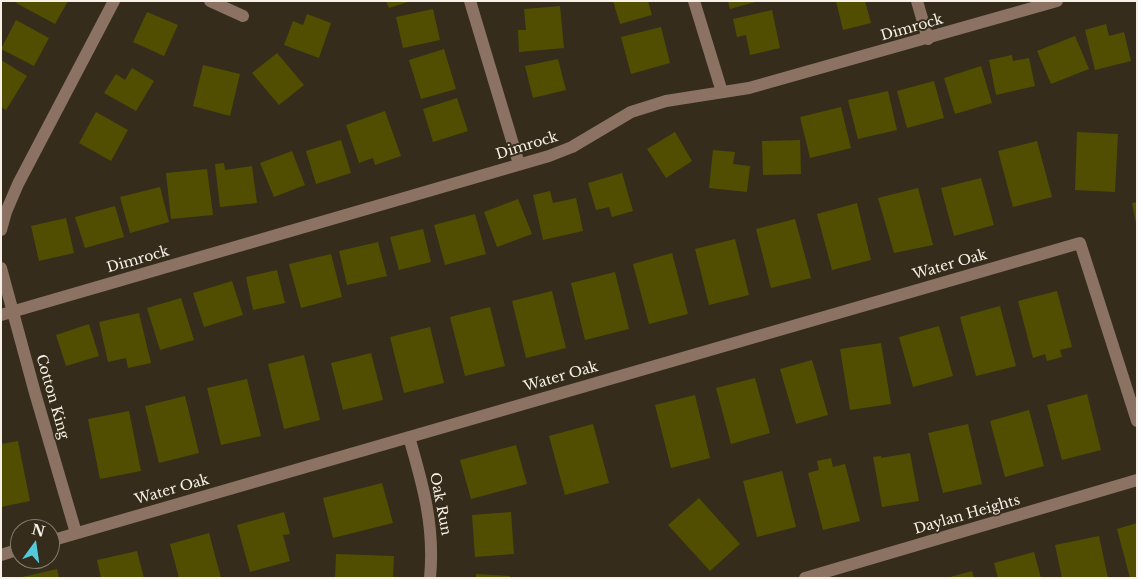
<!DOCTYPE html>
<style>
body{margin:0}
#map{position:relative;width:1138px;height:579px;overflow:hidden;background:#352c1b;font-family:"Libre Baskerville",serif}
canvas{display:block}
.frame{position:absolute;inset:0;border:2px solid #f7f1e7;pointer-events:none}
.north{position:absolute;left:10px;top:519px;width:50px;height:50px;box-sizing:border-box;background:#352c1b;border:1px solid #837b6d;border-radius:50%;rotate:14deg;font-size:14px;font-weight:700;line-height:20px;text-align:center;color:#f7f1e7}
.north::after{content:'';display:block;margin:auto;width:18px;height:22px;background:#53cadc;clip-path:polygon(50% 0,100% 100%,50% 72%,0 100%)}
</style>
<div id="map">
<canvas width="1138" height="579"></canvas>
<div class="frame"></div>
<div class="north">N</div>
</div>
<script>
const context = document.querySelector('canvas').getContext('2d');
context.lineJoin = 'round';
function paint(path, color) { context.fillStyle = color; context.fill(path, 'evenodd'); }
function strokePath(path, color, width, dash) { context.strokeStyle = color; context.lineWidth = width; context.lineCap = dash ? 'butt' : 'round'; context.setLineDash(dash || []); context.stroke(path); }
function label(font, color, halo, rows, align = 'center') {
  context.font = font + ' "Libre Baskerville",serif'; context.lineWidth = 4; context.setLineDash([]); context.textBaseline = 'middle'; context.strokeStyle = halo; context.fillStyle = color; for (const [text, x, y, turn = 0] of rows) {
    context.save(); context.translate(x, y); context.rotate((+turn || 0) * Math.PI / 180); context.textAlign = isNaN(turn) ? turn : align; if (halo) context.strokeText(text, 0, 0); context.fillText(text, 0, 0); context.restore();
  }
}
const building = new Path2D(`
 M17,1H68L55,24L16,3Z
 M386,1H408V2L389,8Z
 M613,1H648L652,15L620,24Z
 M728,1H755V2L730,9Z
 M836,1H865L871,23L843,30Z
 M560,6L564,48L519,52L518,30H526L524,9Z
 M433,9L440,40L403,48L396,17Z
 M772,10L780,48L750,55L746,35L737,37L733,19Z
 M147,12L178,25L164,56L133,42Z
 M307,14L331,23L319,58L284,45L293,21L303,25Z
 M16,20L49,38L34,66L1,49Z
 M1106,24L1109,36L1124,32L1131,61L1095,70L1085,30Z
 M661,27L670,63L631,74L621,37Z
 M1075,36L1089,69L1051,84L1037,51Z
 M444,49L456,89L421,99L409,60Z
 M277,53L304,85L279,105L252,73Z
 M1012,55L1013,61L1029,58L1035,86L996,95L989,60Z
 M558,59L566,90L533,98L525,66Z
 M1,60L27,76L6,110L1,107Z
 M203,65L240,74L230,116L193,106Z
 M981,66L992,103L955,114L944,78Z
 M132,68L154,81L136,111L104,93L116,74L125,80Z
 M934,81L944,118L907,128L897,91Z
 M888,91L897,130L858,139L848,100Z
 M457,98L468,131L433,142L423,109Z
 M841,107L851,148L810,158L800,117Z
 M385,111L401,156L375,165L373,158L359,163L346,125Z
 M96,112L128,130L111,161L79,143Z
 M675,132L692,161L666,178L647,149Z
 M1077,132L1118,134L1115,192L1075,190Z
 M341,140L351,173L316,184L306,151Z
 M800,140L801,174L763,175L762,141Z
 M1037,141L1052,197L1013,207L998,151Z
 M713,150L735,152L733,164L750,166L747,192L709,188Z
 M292,151L305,185L274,197L260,163Z
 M224,163L225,170L252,166L257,203L220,207L215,164Z
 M207,169L213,215L171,219L166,173Z
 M622,173L633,211L612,217L609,207L596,210L588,183Z
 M981,178L994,225L954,236L941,188Z
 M160,187L169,222L130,233L120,197Z
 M918,188L933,245L894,253L878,198Z
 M550,191L553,203L576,198L583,231L543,240L533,195Z
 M518,199L532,234L497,247L484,212Z
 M1137,202V224H1136L1132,203Z
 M857,203L871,260L832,270L817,214Z
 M115,206L124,237L85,248L75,217Z
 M475,214L486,254L445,265L434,225Z
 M66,218L74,253L39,261L31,226Z
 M795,219L811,278L771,288L756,229Z
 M423,229L431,262L399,270L390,237Z
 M735,239L749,295L709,305L695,249Z
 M378,242L387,276L347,285L339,251Z
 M672,253L688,314L649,324L633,264Z
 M331,254L342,297L301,308L289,264Z
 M277,270L285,303L253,310L246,277Z
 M615,272L629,329L585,340L571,283Z
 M232,281L243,315L204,327L193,293Z
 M552,291L566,348L526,358L512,301Z
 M1057,291L1072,347L1060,350L1062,357L1047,361L1045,354L1033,358L1018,301Z
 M181,298L194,340L160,350L147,308Z
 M1000,306L1016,366L976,376L960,317Z
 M490,307L505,366L465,376L450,317Z
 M139,313L151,363L128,368L126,358L108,362L99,322Z
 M89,324L99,356L66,366L56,335Z
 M939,326L953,376L913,387L899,337Z
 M430,327L444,383L404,393L390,337Z
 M881,343L891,404L850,410L840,349Z
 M371,353L383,400L343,410L331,363Z
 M304,355L320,420L284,429L268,364Z
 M812,360L828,415L796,424L780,369Z
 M755,378L770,433L731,444L716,388Z
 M247,379L261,436L221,445L207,388Z
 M1087,394L1101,450L1062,460L1047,405Z
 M695,395L710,458L671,468L655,405Z
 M185,396L199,453L159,463L145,406Z
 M1029,410L1044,466L1005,477L990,421Z
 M129,411L141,471L100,479L88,419Z
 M593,424L609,483L565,495L549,436Z
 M968,424L982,484L943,493L928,433Z
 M18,441L30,501L1,507V444Z
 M516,445L527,484L471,499L460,460Z
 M910,453L919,501L882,507L873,457L881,456V458Z
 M831,458L833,467L845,464L860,521L823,530L808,473L819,470L817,461Z
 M782,471L796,527L757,537L743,481Z
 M382,483L393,523L333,538L323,498Z
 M699,498L740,544L710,571L668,525Z
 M284,512L290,534L283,535L290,561L250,572L237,525Z
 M511,512L514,554L475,557L472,515Z
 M1137,523V578H1130L1117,529Z
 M209,533L221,578H179L170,544Z
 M1099,536L1108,578H1062L1055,545Z
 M137,551L144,578H101L97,560Z
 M1034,552L1041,578H998L994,563Z
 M336,554L394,556L393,578H335Z
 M57,569L59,578H22V577Z
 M972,571L974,578H950V577Z
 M476,574L510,576V578H476Z`);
const minor = new Path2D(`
 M210,1L243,16
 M470,1L519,164
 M694,1L722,92
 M917,1L928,39
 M1,230L6,212L18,184L114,1
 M1,268L35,393L76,533
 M1,315L549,156L572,147L631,112L666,101L749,88L1057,1
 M409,437C423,485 435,527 430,578
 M50,541L1080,243L1137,421
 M1,555L20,549
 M805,578L1137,480`);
const streetNames = [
 ["Dimrock",912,28,-16],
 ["Dimrock",527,146,-17],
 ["Dimrock",138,260,-16],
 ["Water Oak",950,265,-16],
 ["Water Oak",561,377,-16],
 ["Cotton King",52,397,74],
 ["Water Oak",172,490,-16],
 ["Oak Run",440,504,79],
 ["Daylan Heights",967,515,-16]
];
paint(building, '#514e02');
strokePath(minor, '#8b7262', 12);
label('14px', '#f7f1e7', '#352c1b', streetNames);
</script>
